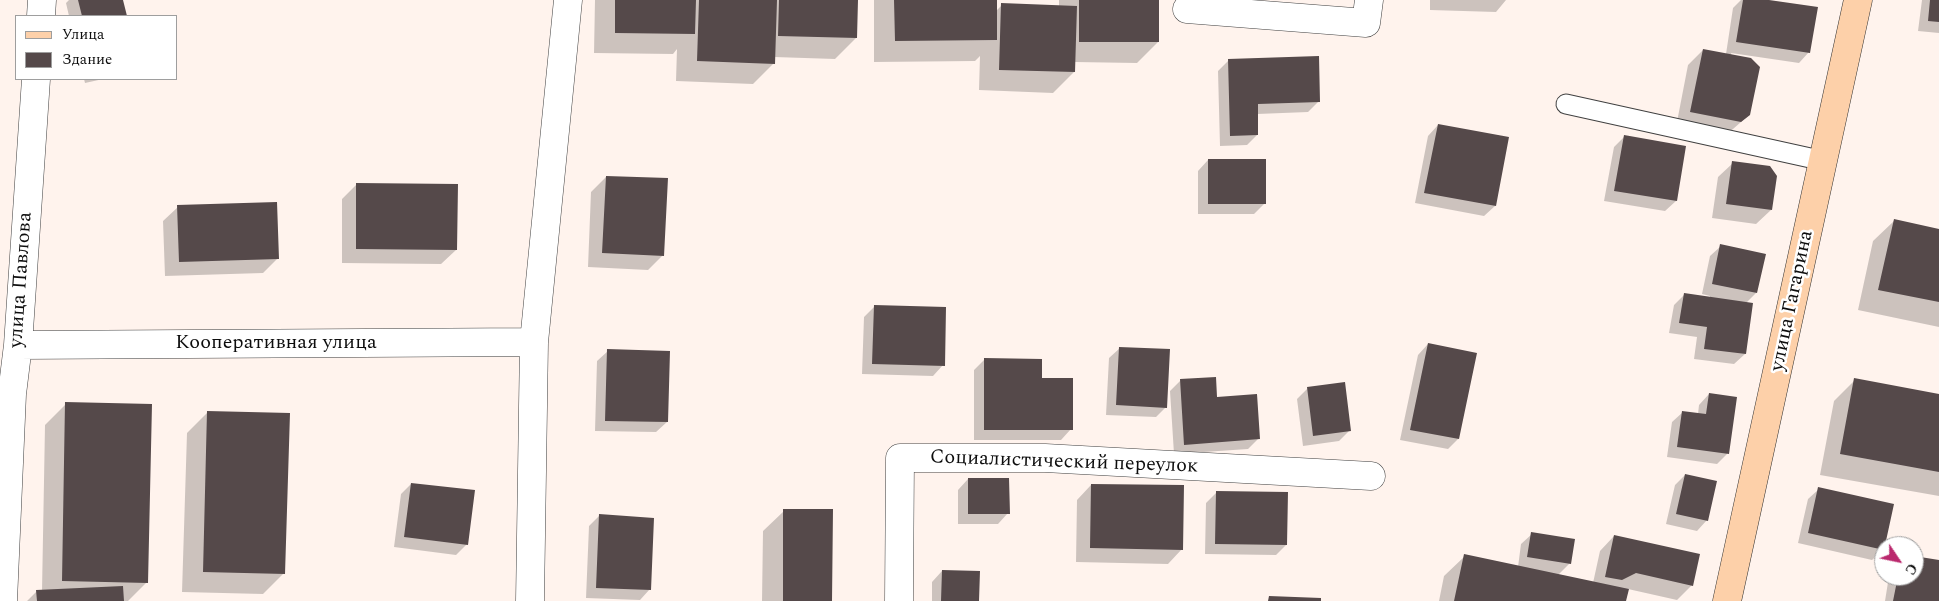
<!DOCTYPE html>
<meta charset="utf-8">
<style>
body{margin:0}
#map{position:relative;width:1939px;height:601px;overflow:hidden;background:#fff3ed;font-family:Spectral,serif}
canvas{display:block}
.legend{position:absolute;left:15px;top:15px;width:162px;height:65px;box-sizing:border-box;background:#fff;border:1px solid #9e9e9e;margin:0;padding:6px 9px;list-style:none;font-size:15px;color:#0d0d0d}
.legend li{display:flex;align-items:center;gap:10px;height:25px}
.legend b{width:25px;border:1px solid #9e9e9e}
.north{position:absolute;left:1874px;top:536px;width:50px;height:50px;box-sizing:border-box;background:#fff;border:1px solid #9e9e9e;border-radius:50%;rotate:124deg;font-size:14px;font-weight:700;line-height:20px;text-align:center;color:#0d0d0d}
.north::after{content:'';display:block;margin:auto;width:18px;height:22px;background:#ba286d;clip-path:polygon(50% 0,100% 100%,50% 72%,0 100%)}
</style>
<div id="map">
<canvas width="1939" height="601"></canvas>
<ul class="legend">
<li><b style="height:6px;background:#fdd0a9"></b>Улица</li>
<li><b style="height:14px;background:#55494a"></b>Здание</li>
</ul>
<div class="north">С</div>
</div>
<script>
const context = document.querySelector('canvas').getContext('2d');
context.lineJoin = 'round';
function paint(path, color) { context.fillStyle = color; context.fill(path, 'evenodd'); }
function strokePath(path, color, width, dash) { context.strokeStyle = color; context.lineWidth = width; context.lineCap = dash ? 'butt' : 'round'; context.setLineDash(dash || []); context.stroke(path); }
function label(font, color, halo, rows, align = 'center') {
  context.font = font + ' Spectral,serif'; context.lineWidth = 5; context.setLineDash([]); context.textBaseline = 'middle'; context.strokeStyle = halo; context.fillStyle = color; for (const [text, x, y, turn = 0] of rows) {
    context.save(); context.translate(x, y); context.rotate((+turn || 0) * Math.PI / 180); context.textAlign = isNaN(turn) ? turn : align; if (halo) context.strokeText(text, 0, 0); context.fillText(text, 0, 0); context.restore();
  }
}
const shadow = new Path2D(`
 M69,0H122L126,16H69L66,3Z
 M595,0H857L856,38L835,59L774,57V63L753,84L676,81L677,49L673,54L594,53Z
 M874,0H996V11L1002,5L1059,6V0H1158V42L1137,63L1074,62V72L1053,93L979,90L980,56L975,61L874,62Z
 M1430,0H1506L1496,12L1430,10Z
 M1741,0H1768L1809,52L1799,63L1731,53L1749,115L1725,136L1676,127L1688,65L1703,50L1726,54L1733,8Z
 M1922,0H1939V33L1918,31Z
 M1229,60L1319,101L1308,112L1257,114V135L1247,145L1220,146L1218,71Z
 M84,79H103L85,83Z
 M1438,125L1495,206L1484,216L1415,203L1428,136Z
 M1624,137L1684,147L1676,201L1665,211L1604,201L1614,147Z
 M1208,160L1265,203L1254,214H1198V171Z
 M1733,163L1771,210L1756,224L1712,218L1718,177Z
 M606,177L663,255L648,270L588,267L591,192Z
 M357,184L456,250L441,264L342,263V199Z
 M178,207L278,258L263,273L165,276L163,221Z
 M1894,221L1939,230V327L1858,310L1873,241Z
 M1721,246L1756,293L1746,303L1745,354L1734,364L1694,359L1697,337L1669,333L1674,305L1684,295L1710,298V296L1702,294L1710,256Z
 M875,306L943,365L933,376L862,374L864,317Z
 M1428,344L1458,439L1448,449L1400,440L1418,355Z
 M1120,348L1166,407L1156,417L1106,415L1109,358Z
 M608,351L667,422L656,432L595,431L597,361Z
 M984,360L1040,380L1071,429L1061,440H974V370Z
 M1181,380L1216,398L1258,439L1248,449L1174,454L1170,391Z
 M1855,380L1939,395V496L1820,475L1834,401Z
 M1308,388L1349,431L1339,441L1303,446L1297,399Z
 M1709,394L1735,398L1727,454L1717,464L1667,457L1672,422L1683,412L1698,414L1699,405Z
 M66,404L147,582L128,601H27L37,591H42L45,425Z
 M208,412L284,573L263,594L182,592L187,433Z
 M1685,475L1707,520L1697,531L1666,524L1675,485Z
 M968,479L1008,513L998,524H958V490Z
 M411,484L467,544L456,555L394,547L401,494Z
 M1091,485L1182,549L1168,564L1076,562L1077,500Z
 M1819,489L1893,505L1883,550L1872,560L1798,543L1808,499Z
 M1217,492L1286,545L1276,555L1205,554L1206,503Z
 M784,511L831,601H762L763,531Z
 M599,516L650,589L640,600L586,598L589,526Z
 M1532,534L1570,563L1558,575L1593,583L1600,551L1614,536L1692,585L1677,600L1628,589L1625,601H1439L1444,576L1465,556L1518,567L1521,544Z
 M1914,557L1939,561V601H1885L1889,576H1914Z
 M942,571L978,601H932V582Z`);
const building = new Path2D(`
 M78,0H123L127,16H82Z
 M615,0H696L695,34L615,33Z
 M699,0H777L775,64L697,61Z
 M779,0H858L857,38L778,36Z
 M894,0H997V40L895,41Z
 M1079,0H1159V42H1079Z
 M1743,0H1769L1818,7L1810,53L1736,42Z
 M1930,0H1939V22L1928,21Z
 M1001,3L1077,6L1075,72L999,70Z
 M1703,49L1751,58L1760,67L1750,115L1741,122L1690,112Z
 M1319,56L1320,102L1258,104V135L1230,136L1228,59Z
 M1438,124L1509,137L1496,206L1424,193Z
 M1624,135L1686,146L1677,201L1614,191Z
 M1208,159H1266V204H1208Z
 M1732,161L1770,166L1777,176L1772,210L1726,204Z
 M606,176L668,178L664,256L602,253Z
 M356,183L458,184L457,250L356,249Z
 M277,202L279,259L179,262L177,205Z
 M1894,219L1939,229V302L1878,290Z
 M1720,244L1766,254L1757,293L1712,284Z
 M1684,293L1753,303L1746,354L1704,349L1707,327L1679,323Z
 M874,305L946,307L945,366L872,364Z
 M1428,343L1477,353L1459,439L1410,430Z
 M1119,347L1170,349L1167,408L1116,405Z
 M607,349L670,351L668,422L605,421Z
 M984,358L1042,359V378H1073V430H984Z
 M1216,377L1217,397L1257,394L1260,439L1184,445L1180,379Z
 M1854,378L1939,394V472L1840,454Z
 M1345,382L1351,431L1313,436L1307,387Z
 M1709,393L1737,397L1729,454L1677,447L1682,411L1706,414Z
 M65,402L152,404L148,583L62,581Z
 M207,411L290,413L285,574L203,572Z
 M1685,474L1717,481L1708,521L1676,514Z
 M968,478H1009L1010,514H968Z
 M411,483L475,490L468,545L404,537Z
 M1091,484L1184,485L1183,550L1090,548Z
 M1818,487L1894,504L1884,550L1808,533Z
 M1216,491L1288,492L1287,545L1215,544Z
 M783,509H833L832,601H783Z
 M599,514L654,518L651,590L596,588Z
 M1531,532L1575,539L1571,564L1527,557Z
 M1614,535L1700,554L1693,586L1636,573L1622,580L1605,577Z
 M1464,554L1629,589L1626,601H1454Z
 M1914,556L1939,560V601H1893L1898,576H1914Z
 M942,570L980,571L979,601H941Z
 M123,586L124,601H37L36,590Z
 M1269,596L1321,598V601H1268Z`);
const lane = new Path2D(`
 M1566,104L1824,161`);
const street = new Path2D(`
 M1187,9L1366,23L1369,0
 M41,16L42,0
 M18,345L534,342
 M3,601L12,394L18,345L36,79
 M530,601L534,342L568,0
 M899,601L900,458H1045L1371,476`);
const secondary = new Path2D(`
 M1727,601L1858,0`);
const streetNames = [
 ["улица Павлова",22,280,-86],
 ["улица Гагарина",1793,301,-78],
 ["Кооперативная улица",276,344],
 ["Социалистический переулок",1064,463,2]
];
paint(shadow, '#0003');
paint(building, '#55494a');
strokePath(lane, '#404040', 21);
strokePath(street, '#404040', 29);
strokePath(secondary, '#2f2f2f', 29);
strokePath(lane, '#fff', 19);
strokePath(street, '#fff', 28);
strokePath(secondary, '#fdd0a9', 28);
label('20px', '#0d0d0d', '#fff', streetNames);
</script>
